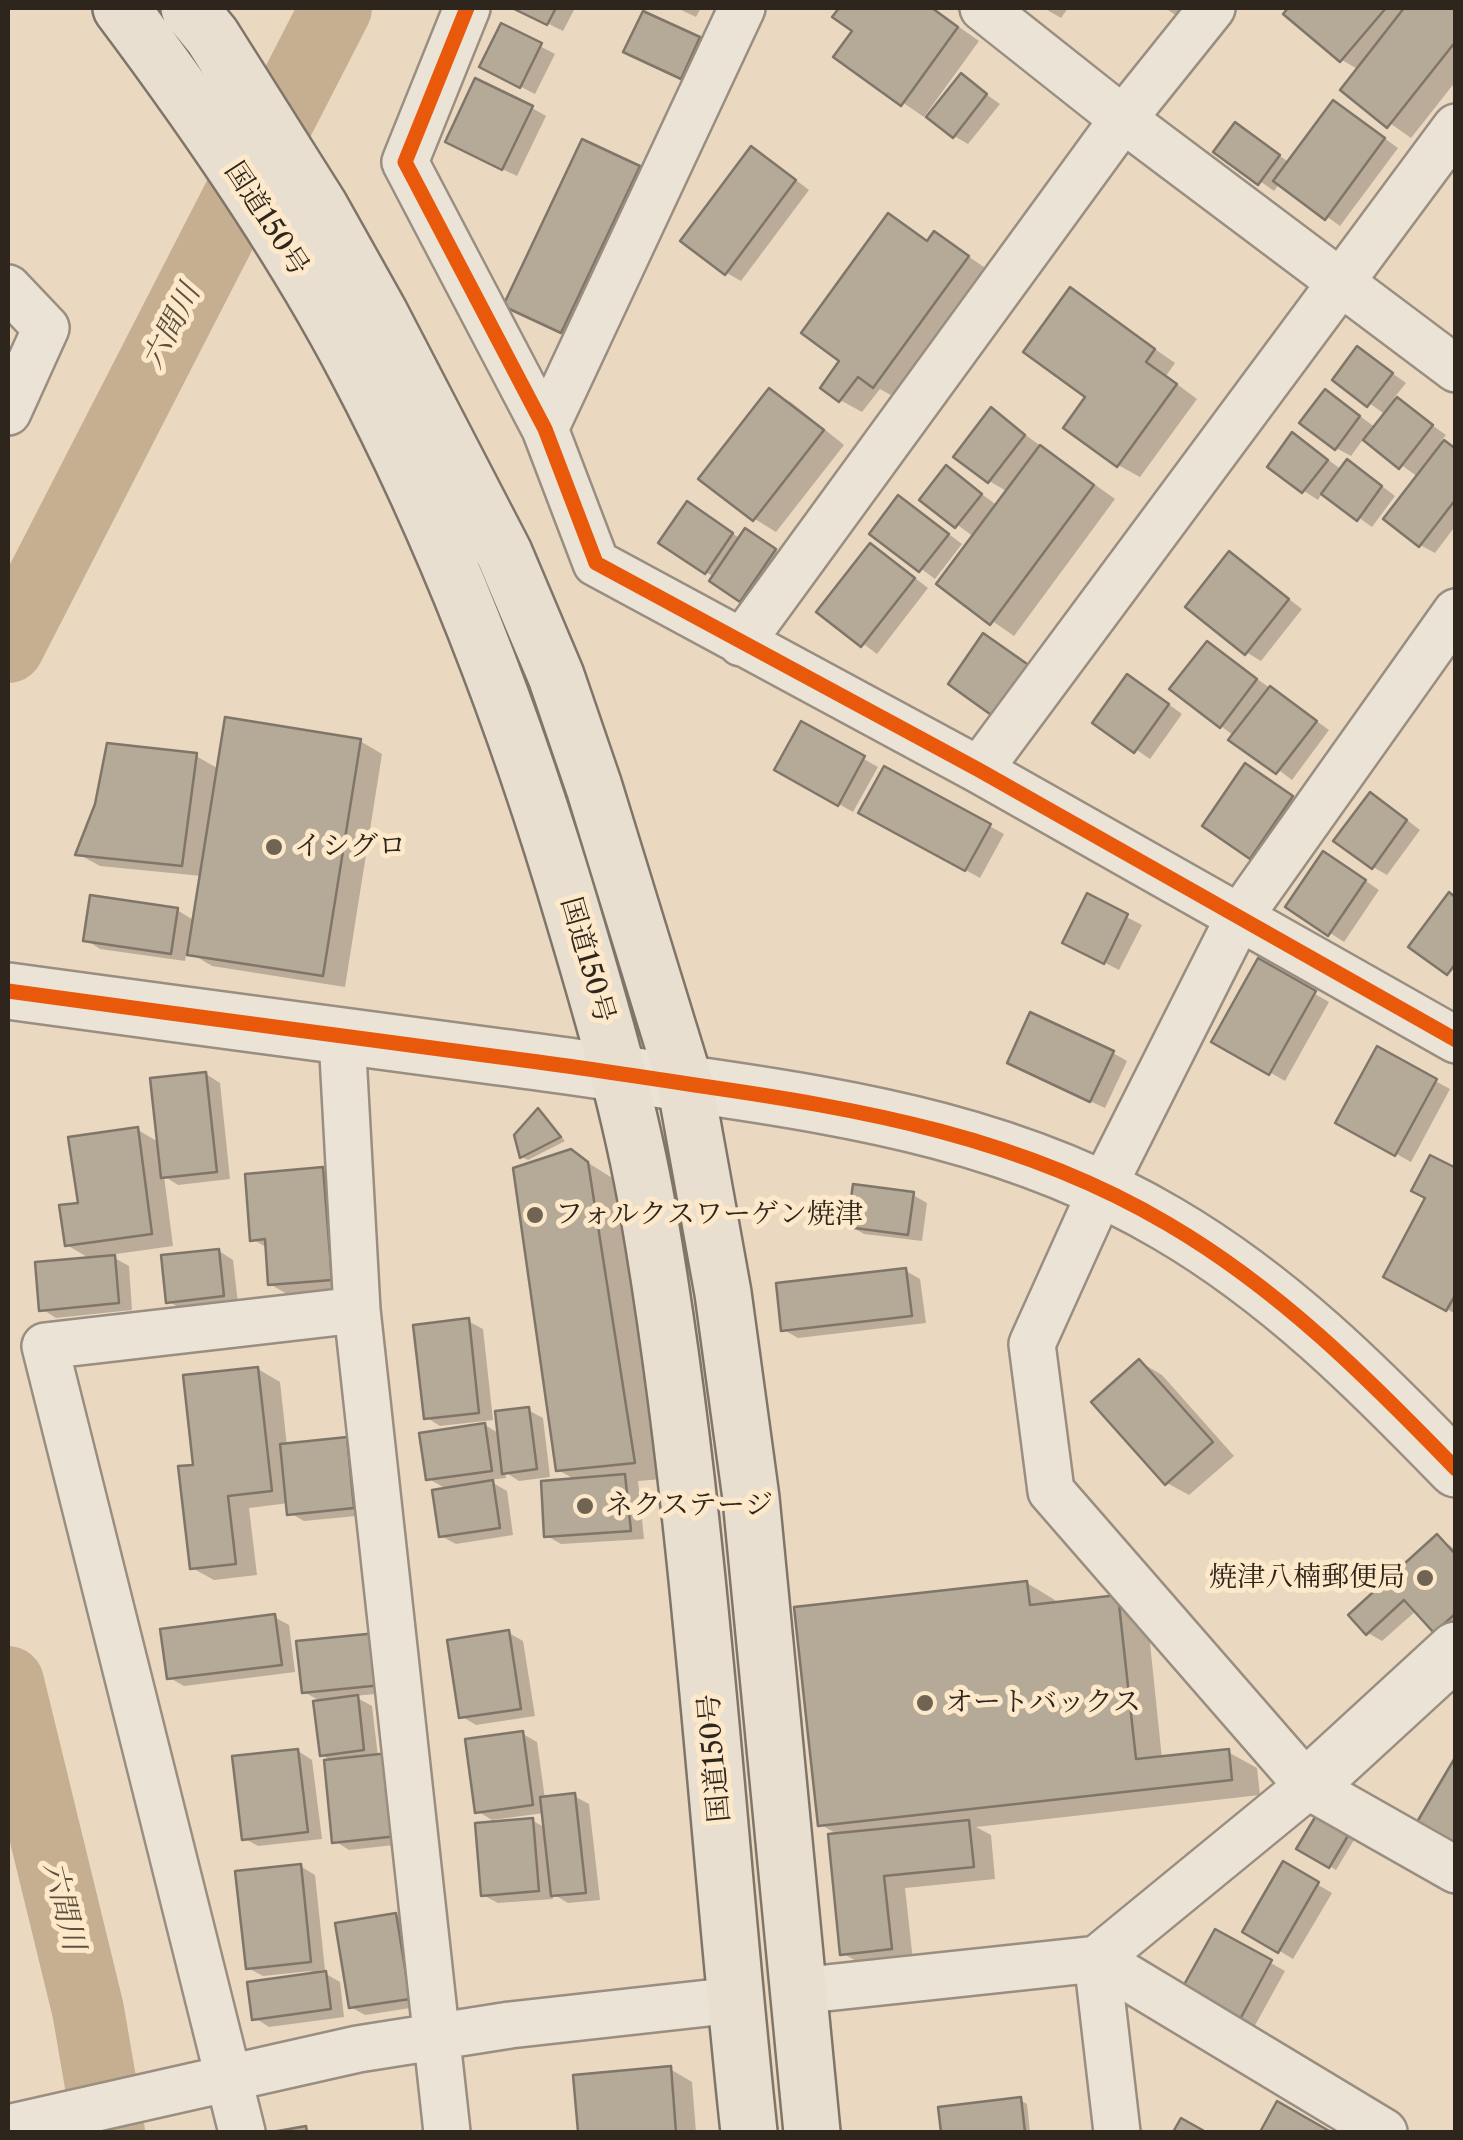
<!DOCTYPE html>
<meta charset="utf-8">
<style>
body{margin:0}
#map{position:relative;width:1463px;height:2140px;overflow:hidden;background:#ead8c0;font-family:"Libre Caslon Text",serif}
canvas{display:block}
.frame{position:absolute;inset:0;border:10px solid #2e251c;pointer-events:none}
</style>
<div id="map">
<canvas width="1463" height="2140"></canvas>
<div class="frame"></div>
</div>
<script>
const context = document.querySelector('canvas').getContext('2d');
context.lineJoin = 'round';
function paint(path, color) { context.fillStyle = color; context.fill(path, 'evenodd'); }
function strokePath(path, color, width, dash) { context.strokeStyle = color; context.lineWidth = width; context.lineCap = dash ? 'butt' : 'round'; context.setLineDash(dash || []); context.stroke(path); }
function label(font, color, halo, rows, align = 'center') {
  context.font = font + ' "Libre Caslon Text","Noto Serif JP",serif'; context.lineWidth = 10; context.setLineDash([]); context.textBaseline = 'middle'; context.strokeStyle = halo; context.fillStyle = color; for (const [text, x, y, turn = 0] of rows) {
    context.save(); context.translate(x, y); context.rotate((+turn || 0) * Math.PI / 180); context.textAlign = isNaN(turn) ? turn : align; if (halo) context.strokeText(text, 0, 0); context.fillText(text, 0, 0); context.restore();
  }
}
const shadow = new Path2D(`
 M517,8H575L563,31Z
 M677,8H701L696,17Z
 M842,8H932L979,41L924,117L836,57L855,30L836,16Z
 M1044,8H1068L1061,18Z
 M1165,8H1197L1186,22Z
 M1291,8H1456V81L1411,138L1343,90L1359,70L1342,60L1286,14Z
 M644,14L713,48L696,85L641,60Z
 M502,26L555,54L535,94L496,74Z
 M962,77L1000,104L968,144L954,136Z
 M532,108L546,116L517,176L462,150Z
 M1348,112L1398,148L1340,226L1280,183L1274,191L1217,151L1236,125L1290,163Z
 M583,142L661,181L584,344L528,318Z
 M766,157L809,190L741,281L727,273Z
 M888,216L929,242L935,234L990,271L896,398L880,389L862,412L840,400L843,361Z
 M1070,290L1175,363L1166,376L1197,399L1140,477L1118,465L1089,396Z
 M1358,349L1406,383L1394,398L1446,435L1441,441L1456,450V525L1435,553L1420,545L1418,477L1364,438L1351,456L1336,448L1340,401L1376,428L1386,415L1335,379Z
 M770,391L792,403L844,445L776,532L755,519L702,478Z
 M992,411L1115,499L1014,636L939,584L974,537L922,499L946,468L998,506L1008,492L989,481Z
 M1307,444L1342,470L1362,471L1395,496L1372,527L1323,492L1318,500L1304,491L1270,466Z
 M913,507L962,544L935,579L873,533Z
 M702,513L741,539L760,540L789,559L756,608L713,581L715,578L706,572Z
 M1230,554L1302,609L1261,661L1246,652Z
 M885,555L928,588L877,654L820,612Z
 M1208,644L1329,730L1292,780L1221,726Z
 M1142,685L1182,714L1150,759L1096,722Z
 M802,724L878,767L853,812L777,769Z
 M360,741L382,754L345,987L212,966L187,951L185,961L100,949L86,940L177,910L195,921L202,876L100,866L78,854L196,756L219,769Z
 M885,769L1004,834L980,878L861,812Z
 M1260,775L1306,806L1266,865L1251,857Z
 M1385,803L1420,830L1387,875L1373,867Z
 M1338,862L1379,890L1344,942L1289,906Z
 M1088,897L1142,925L1119,970L1080,950Z
 M1259,962L1329,1002L1285,1081L1215,1041Z
 M1378,1050L1450,1089L1411,1162L1339,1122Z
 M1113,1053L1127,1061L1105,1108L1024,1071Z
 M206,1074L220,1083L230,1179L178,1185L164,1176L173,1246L109,1255L129,1266L132,1310L56,1318L42,1309L92,1260L67,1245L81,1205L138,1130L160,1143Z
 M539,1111L565,1141L528,1160L522,1157Z
 M571,1152L617,1181L663,1479L638,1481L644,1539L561,1544L547,1536L576,1480L558,1470Z
 M322,1170L344,1183L353,1292L292,1297L270,1284L268,1248L252,1239Z
 M1456,1171V1314L1408,1289Z
 M913,1195L927,1203L922,1241L864,1234L850,1226Z
 M219,1251L233,1260L238,1303L183,1310L168,1301Z
 M906,1271L920,1279L926,1323L798,1338L784,1330Z
 M468,1321L483,1329L493,1420L440,1426L426,1417Z
 M1140,1362L1162,1375L1234,1456L1189,1495L1167,1483Z
 M258,1369L280,1382L287,1446L346,1440L361,1448L367,1515L304,1521L290,1513L289,1503L249,1508L257,1575L214,1580L192,1568L196,1467Z
 M528,1410L543,1418L550,1477L519,1481L505,1472L506,1478L488,1480L507,1491L513,1535L456,1544L441,1536L448,1490L429,1479L485,1425L500,1434Z
 M1438,1537L1456,1550V1634L1435,1631L1417,1610L1382,1641L1368,1633Z
 M1027,1583L1055,1600L1056,1605L1118,1598L1147,1614L1162,1759L1228,1752L1257,1768L1260,1795L976,1827L991,1835L995,1879L905,1888L913,1961L865,1966L842,1953L840,1836L820,1824Z
 M274,1617L289,1625L295,1672L184,1686L170,1678Z
 M509,1633L523,1641L535,1716L476,1725L461,1716Z
 M376,1635L396,1692L354,1696L372,1706L378,1757L412,1843L349,1850L335,1841L334,1762L322,1755V1702L304,1692Z
 M523,1734L537,1742L545,1799L574,1796L589,1804L600,1900L568,1903L553,1894V1899L498,1903L483,1895L533,1821L546,1828L544,1813L492,1820L477,1811Z
 M298,1751L312,1760L322,1839L258,1846L244,1838Z
 M1318,1818L1354,1840L1336,1870L1300,1848Z
 M1284,1865L1332,1893L1293,1959L1246,1931Z
 M300,1866L315,1875L325,1970H319L340,1982L344,2017L269,2027L255,2018L312,1976L311,1971L263,1976L248,1968Z
 M396,1915L410,1924L423,2006L365,2015L351,2007Z
 M1216,1932L1285,1971L1253,2029L1184,1991Z
 M670,2069L692,2082L696,2132H581L576,2078Z
 M1020,2100L1027,2104L1030,2132H944L941,2109Z`);
const river = new Path2D(`
 M8,647L336,8
 M8,1682L88,2010L109,2132`);
const building = new Path2D(`
 M512,8H556L547,25Z
 M839,8H932L958,27L901,106L833,57L852,31L832,17Z
 M1288,8H1386L1340,62L1283,14Z
 M1404,8H1456V41L1387,128L1340,90Z
 M643,11L700,37L681,79L623,52Z
 M501,23L542,43L520,88L479,67Z
 M961,73L987,94L953,138L926,117Z
 M475,78L533,106L502,170L445,142Z
 M1333,100L1385,138L1325,220L1273,181Z
 M1235,122L1280,155L1258,185L1213,152Z
 M582,139L640,166L561,333L503,306Z
 M751,146L796,180L725,275L680,241Z
 M888,213L927,241L934,231L969,256L873,388L858,377L839,402L820,388L839,361L801,333Z
 M1070,287L1155,349L1146,362L1177,384L1117,467L1063,428L1085,397L1023,352Z
 M1357,346L1393,373L1367,407L1332,380Z
 M769,388L824,430L753,521L698,479Z
 M1325,389L1360,416L1335,450L1299,423Z
 M1397,397L1433,425L1399,469L1363,440Z
 M991,407L1025,435L988,483L953,457Z
 M1292,432L1328,460L1302,493L1267,467Z
 M1444,440L1456,449V499L1419,547L1383,519Z
 M1040,445L1094,485L990,625L936,584Z
 M1347,459L1382,486L1357,521L1321,494Z
 M946,465L982,494L955,528L919,500Z
 M898,495L949,534L919,572L869,534Z
 M687,501L733,533L705,574L658,543Z
 M745,528L776,549L740,602L709,581Z
 M870,543L915,578L861,647L816,612Z
 M1229,551L1289,599L1245,655L1185,607Z
 M983,633L1030,666L994,717L948,684Z
 M1207,641L1257,679L1220,728L1169,689Z
 M1127,674L1169,704L1134,753L1092,723Z
 M1270,686L1317,721L1276,774L1228,740Z
 M225,717L361,739L323,976L187,955Z
 M801,721L865,756L838,806L774,770Z
 M107,743L197,753L182,866L75,855L95,804Z
 M1245,763L1293,796L1250,859L1202,826Z
 M884,766L991,824L965,871L858,813Z
 M1370,792L1407,820L1372,869L1333,841Z
 M1323,851L1366,880L1328,936L1285,907Z
 M1449,892L1456,898V963L1447,975L1408,947Z
 M1087,893L1128,914L1104,964L1062,943Z
 M90,895L178,908L171,954L83,941Z
 M1258,958L1316,991L1269,1075L1211,1042Z
 M1030,1012L1114,1051L1090,1102L1007,1063Z
 M1377,1046L1437,1079L1395,1156L1335,1123Z
 M206,1072L217,1172L161,1178L150,1078Z
 M538,1108L561,1137L520,1158L514,1135Z
 M138,1127L152,1234L65,1246L59,1205L78,1203L68,1137Z
 M571,1149L588,1162L635,1463L556,1471L513,1168Z
 M1430,1155L1456,1168V1294L1446,1311L1383,1277L1425,1198L1411,1191Z
 M323,1167L332,1280L268,1285L265,1239L250,1241L245,1174Z
 M853,1184L914,1192L908,1235L847,1227Z
 M219,1249L224,1296L166,1303L161,1255Z
 M115,1255L119,1303L39,1311L35,1262Z
 M906,1268L912,1316L781,1331L776,1283Z
 M469,1318L479,1413L424,1419L413,1325Z
 M1139,1359L1213,1442L1165,1485L1091,1402Z
 M258,1367L272,1491L228,1496L236,1564L190,1569L178,1466L193,1465L183,1375Z
 M529,1407L537,1469L502,1474L495,1411Z
 M485,1423L492,1471L426,1480L419,1433Z
 M347,1437L354,1508L287,1515L280,1444Z
 M625,1474L631,1531L544,1537L541,1481Z
 M493,1480L500,1528L439,1537L432,1490Z
 M1437,1534L1456,1555V1613L1434,1633L1404,1600L1366,1635L1348,1615Z
 M1027,1581L1030,1605L1118,1595L1136,1759L1229,1749L1232,1780L818,1826L794,1607Z
 M275,1614L282,1665L167,1679L160,1629Z
 M509,1630L521,1709L459,1718L447,1640Z
 M377,1633L382,1685L302,1693L296,1641Z
 M358,1695L364,1750L320,1756L313,1701Z
 M523,1731L533,1805L475,1813L465,1739Z
 M298,1749L308,1832L242,1840L232,1756Z
 M389,1753L398,1836L332,1843L324,1760Z
 M1456,1756V1845L1417,1822Z
 M575,1793L586,1893L551,1896L540,1797Z
 M1317,1814L1349,1834L1329,1868L1296,1849Z
 M533,1818L539,1891L481,1896L475,1823Z
 M969,1820L974,1867L884,1876L892,1949L840,1955L828,1834Z
 M1283,1861L1319,1882L1278,1953L1242,1932Z
 M301,1864L311,1962L246,1969L235,1871Z
 M396,1913L410,1999L349,2008L335,1923Z
 M1215,1929L1272,1960L1238,2023L1180,1992Z
 M326,1971L331,2009L252,2020L247,1982Z
 M671,2066L676,2132H578L573,2075Z
 M1021,2097L1025,2132H941L938,2107Z
 M1277,2101L1331,2132H1260Z
 M1181,2118L1206,2132H1173Z
 M306,2126L307,2132H272Z`);
const minor = new Path2D(`
 M467,8L405,162L545,429L596,563L979,770L1456,1040
 M983,8L1123,119L1456,369
 M8,288L46,328L8,412
 M545,429L742,8
 M1456,612L1238,919L1102,1189L1032,1344L1051,1491L1308,1786L1456,1870
 M741,643L1123,119L1212,8
 M979,770L1456,127
 M342,1037L357,1310L447,2132
 M1097,1959L1384,2132
 M1097,1959L1117,2132
 M798,1991L1097,1959L1308,1786
 M8,2128L358,2049L510,2025L735,2000
 M242,2132L45,1346L357,1310`);
const tertiary = new Path2D(`
 M8,991C172,1013 336,1036 500,1057C565,1065 630,1075 695,1085C862,1109 1021,1137 1168,1224C1279,1289 1367,1377 1456,1469
 M1308,1786L1456,1650`);
const trunk = new Path2D(`
 M121,8C205,120 291,244 356,368C449,544 520,734 576,925C604,1019 631,1113 648,1210C701,1516 716,1825 749,2132
 M189,8L212,36L320,207L380,314L504,553L556,676L594,787L685,1083L723,1293L751,1498L812,2132`);
const cycleway = new Path2D(`
 M467,8L405,162L545,429L596,563L979,770L1456,1040
 M8,991C172,1013 336,1036 500,1057C565,1065 630,1075 695,1085C862,1109 1021,1137 1168,1224C1279,1289 1367,1377 1456,1469`);
const markers = [
 [274,847,10,"#706455"],
 [535,1215,10,"#706455"],
 [585,1506,10,"#706455"],
 [1425,1578,10,"#706455"],
 [925,1703,10,"#706455"]
];
const streetNames = [
 ["国道150号",266,219,57],
 ["国道150号",587,960,74],
 ["国道150号",715,1758,-95]
];
const poiNames = [
 ["イシグロ",294,847],
 ["フォルクスワーゲン焼津",555,1215],
 ["ネクステージ",605,1506],
 ["焼津八楠郵便局",1405,1578,"right"],
 ["オートバックス",945,1703]
];
const waterNames = [
 ["六間川",172,327,-63],
 ["六間川",63,1906,76]
];
paint(shadow, '#0003');
strokePath(river, '#c6af90', 72);
paint(building, '#b5a998');
strokePath(building, '#7f7669', 2.5);
strokePath(minor, '#998e80', 50);
strokePath(tertiary, '#998e80', 60);
strokePath(trunk, '#7f7669', 60);
strokePath(minor, '#ece3d7', 45);
strokePath(tertiary, '#ece3d7', 55);
strokePath(trunk, '#e9dfd0', 55);
strokePath(cycleway, '#e8590c', 15);
for (const [x, y, r, color] of markers) { const dot = new Path2D(); dot.arc(x, y, r, 0, 2 * Math.PI); context.fillStyle = color; context.fill(dot); strokePath(dot, '#fde8ca', 4); }
label('28px', '#2e251c', '#fde8ca', streetNames);
label('28px', '#2e251c', '#fde8ca', poiNames, 'left');
label('italic 30px', '#5e4f3e', '#fde8ca', waterNames);
</script>
